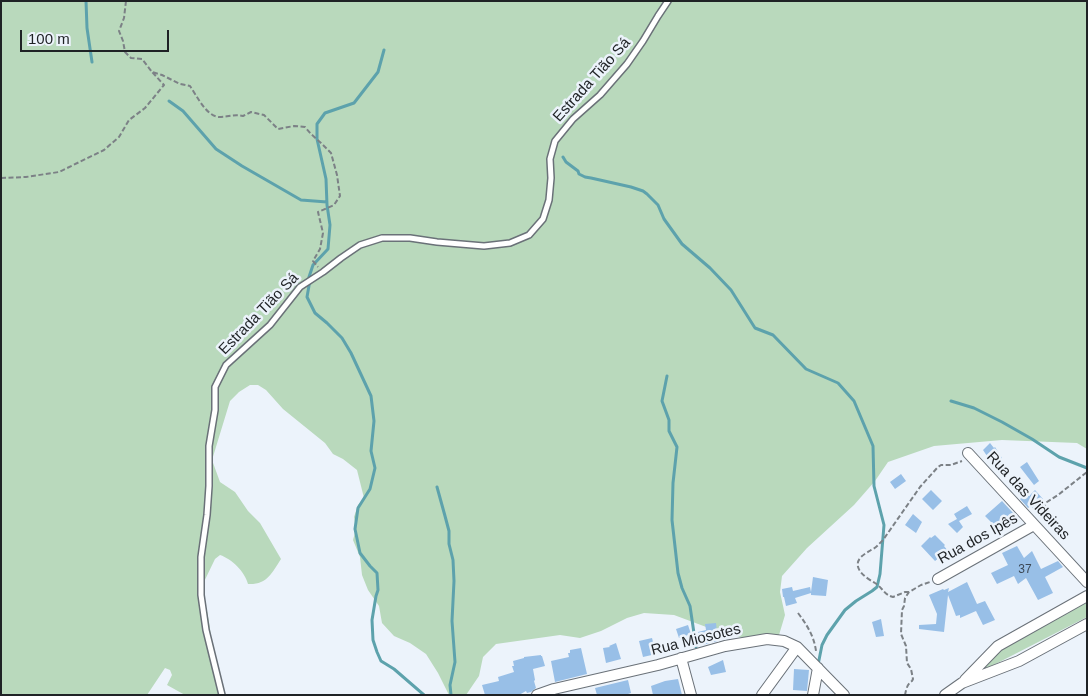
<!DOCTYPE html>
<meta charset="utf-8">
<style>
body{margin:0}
#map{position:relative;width:1088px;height:696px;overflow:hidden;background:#ecf3fb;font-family:Arial,sans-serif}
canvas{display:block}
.frame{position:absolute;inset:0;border:2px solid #1f2225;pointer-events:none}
.scale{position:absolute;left:20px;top:30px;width:149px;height:22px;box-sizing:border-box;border:2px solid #1f2225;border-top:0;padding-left:6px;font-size:15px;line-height:18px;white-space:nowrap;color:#1f2225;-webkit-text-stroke:4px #ecf3fb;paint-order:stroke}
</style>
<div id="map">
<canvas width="1088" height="696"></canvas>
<div class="frame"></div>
<div class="scale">100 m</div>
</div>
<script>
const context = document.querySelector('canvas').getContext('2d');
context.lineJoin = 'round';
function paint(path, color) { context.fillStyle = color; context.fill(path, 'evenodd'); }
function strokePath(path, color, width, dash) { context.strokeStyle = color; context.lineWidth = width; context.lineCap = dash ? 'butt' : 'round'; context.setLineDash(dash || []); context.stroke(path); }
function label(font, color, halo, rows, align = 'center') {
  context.font = font + ' Arial,sans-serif'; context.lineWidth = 5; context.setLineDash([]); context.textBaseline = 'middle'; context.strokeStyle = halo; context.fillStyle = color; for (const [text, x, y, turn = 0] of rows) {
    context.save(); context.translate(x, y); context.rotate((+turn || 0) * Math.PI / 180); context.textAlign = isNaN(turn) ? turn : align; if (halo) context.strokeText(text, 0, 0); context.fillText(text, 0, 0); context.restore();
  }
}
const green = new Path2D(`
 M1,1H1087V449L1077,443L1002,440L934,446L888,462L875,481L854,505L807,548L782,576L780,592L785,615L779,635L755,640L725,634L674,615L644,613L627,618L601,631L580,638L560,635L496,644L483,657L479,676L466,695H449L438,673L426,654L410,643L394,636L382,623L379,606L368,590L362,575L360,557L353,540L356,529L354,517L358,505L364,498L357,470L343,459L333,454L325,443L283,409L266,390L258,385H250L239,392L230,401L212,460L220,482L235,492L248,511L260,523L281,559C272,573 267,585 248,584C245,572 232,559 220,555L215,559L201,588C206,605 210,622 211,639L223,695H185L167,685L172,675L170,670L165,668L147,695H1Z
 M1087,602V617L976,674L1002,648Z`);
const stream = new Path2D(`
 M86,1L87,28L92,62
 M384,50L378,72L354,103L325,113L317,124V139L326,179L327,205L330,225L328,249L313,265L309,277L310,280L307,297L315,313L327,323L342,338L351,353L371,396L374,421L371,451L375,468L370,489L358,508L355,529L360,553L370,566L377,573L378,590L376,596L372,620L373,640L377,652L381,661L394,669L424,695
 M169,101L183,111L216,149L242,166L301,200L327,202
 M563,157L566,162L578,171L579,174L585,177L591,178L631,187L643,191L647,194L658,205L664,219L682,244L710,268L731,290L755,328L773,335L806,369L838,383L854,401L873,446L874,486L884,525L880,574L877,587L872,591L856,601L845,610L827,635L822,645L818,665
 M667,376L662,401L669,420V431L677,447L673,483L672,520L678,573L682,588L690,606L696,647
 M951,401L974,408L1002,422L1032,439L1059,457L1087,468
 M437,487L445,516L449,531V544L453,560L454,581L452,621L455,662L450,685L451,695`);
const building = new Path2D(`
 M990,443L994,448L995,447L1002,458L993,465L983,450Z
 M1027,462L1039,481L1034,485L1020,467Z
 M901,474L906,481L895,489L890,482Z
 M931,490L942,501L933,510L922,499Z
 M1035,490L1043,499L1033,509L1031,506L1028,508L1020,499L1027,493L1029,496Z
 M1002,501L1014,514L997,528L985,516Z
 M967,506L972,514L959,521L963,527L957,533L948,524L957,519L954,514Z
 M913,514L922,522L916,533L905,525Z
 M935,535L945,545L944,546L948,551L935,561L921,546L930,537L931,538Z
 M1017,546L1024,558L1032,551L1041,569L1058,561L1063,567L1045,577L1053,593L1038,600L1026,578L1018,584L1014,576L997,584L991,573L1008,565L1002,553Z
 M813,577L828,580L826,596L811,595V593L795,598L797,603L786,606L784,597H783L782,589L792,587L793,591L810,587L811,592Z
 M967,582L977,604L985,601L995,620L983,625L976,611L960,618V615L956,616L948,595L944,632L919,629V625L936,624L937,614L929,595L943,589L944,590L949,588L948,592Z
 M881,619L884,636L876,637L872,622Z
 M716,623L718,641L702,645L698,632L706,630L705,624Z
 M688,625L691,634L679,638L676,629Z
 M652,638L656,654L643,657L639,641Z
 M616,643L621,659L606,663L603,648L610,647L609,646Z
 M581,648L587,674L555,682L551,661L569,657L568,653H570V650Z
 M541,655V656H542L545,666L533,669L535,680L534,681L536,688L531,692L527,693L526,691L519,695H485L482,685L499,681L498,677L514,672L512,666H514L513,661L524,658V657Z
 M723,660L726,672L711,675L708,667Z
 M794,669L809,670L807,691L793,690Z
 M678,679L682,695H653L651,686L665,681Z
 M628,680L631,693L625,695H597L595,688Z`);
const path = new Path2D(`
 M126,1L124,18L119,31L123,41L125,52L131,58L142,59L152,72L162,75L180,84L190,86C197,96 206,116 219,117C229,117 233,114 243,116L251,112L264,115L278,129L294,126L305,127L311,134L321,143L331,153L337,175L340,196L334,205L318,212L323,233L320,249L313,261L318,267
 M1,178L26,177L59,172L104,150L119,137L129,120L145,108L164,85L152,72
 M1035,511L1044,507L1047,502L1058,495L1087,472
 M909,592H905L893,597C884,595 882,587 875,583C866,578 851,568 861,557C864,554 868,552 871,550C876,548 879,544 883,540L920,487L938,467L941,465H951L962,461
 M798,613C807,625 814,636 816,651
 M905,695C906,690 907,684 912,681L913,679L911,669L907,663L906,646L901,634L902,610L904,606L905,598L909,592L921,585L930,582`);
const lane = new Path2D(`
 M222,695L206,630L201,595V557L207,515L209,486V446L215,410V387L226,365L270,325L300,287L323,272L341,258L360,245L382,238H410L437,242L484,246L510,243L529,235L543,219L549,200L551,178L550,159L555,141L573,119L600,95L627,64L643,41L658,16L668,1`);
const street = new Path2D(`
 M968,453L1087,582
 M938,579L1034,525
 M681,658L691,695
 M965,680L998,646L1087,596
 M537,695L554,689L658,665L725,646L767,639L784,641L797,647L844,695
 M762,695L797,647
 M813,695L818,668
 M945,695L962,683L1019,661L1087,624`);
const numberNames = [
 ["37",1025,570]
];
const streetNames = [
 ["Estrada Tião Sá",592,80,-48],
 ["Estrada Tião Sá",259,314,-46],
 ["Rua das Videiras",1028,496,47],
 ["Rua dos Ipês",978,539,-29],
 ["Rua Miosotes",696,640,-14]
];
paint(green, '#b9d9bc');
strokePath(stream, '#5da2ac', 3);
paint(building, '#98bfe7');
strokePath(lane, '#6a7178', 8);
strokePath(street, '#6a7178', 12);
strokePath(path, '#7c8186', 2, [5, 2.5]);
strokePath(lane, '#fff', 5);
strokePath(street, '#fff', 10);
label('12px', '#3d4956', null, numberNames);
label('15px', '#1f2225', '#ecf3fb', streetNames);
</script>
